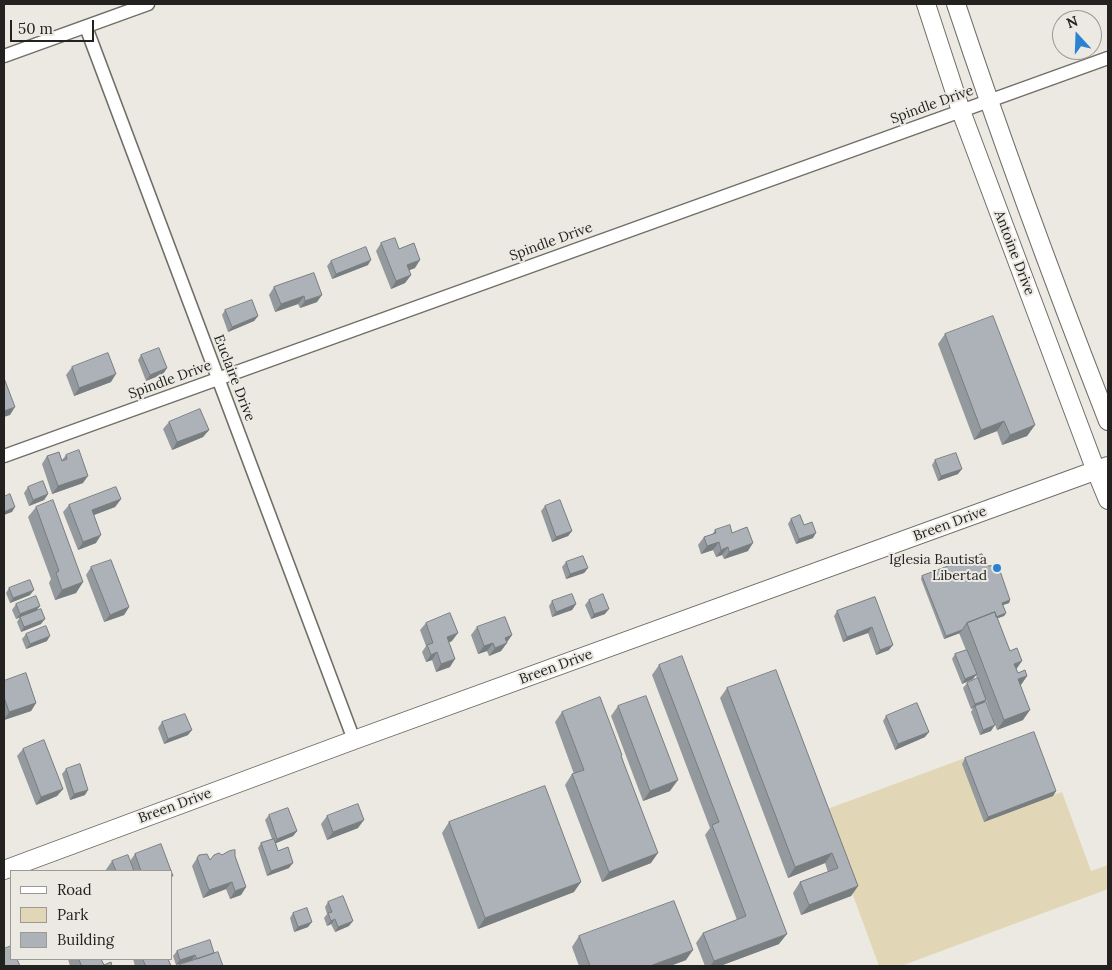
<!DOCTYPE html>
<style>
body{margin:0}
#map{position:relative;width:1112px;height:970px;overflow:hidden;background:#ebe9e2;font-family:Lora,serif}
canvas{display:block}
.frame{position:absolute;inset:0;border:5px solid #232220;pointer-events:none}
.legend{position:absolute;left:10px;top:870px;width:162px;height:90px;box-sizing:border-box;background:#ebe9e2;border:1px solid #9b9994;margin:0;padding:6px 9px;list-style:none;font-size:15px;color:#232220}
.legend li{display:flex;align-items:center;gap:10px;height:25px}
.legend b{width:25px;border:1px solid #9b9994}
.north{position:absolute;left:1052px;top:10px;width:50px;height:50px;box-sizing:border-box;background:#ebe9e2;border:1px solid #9b9994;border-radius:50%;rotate:340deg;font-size:14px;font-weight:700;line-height:20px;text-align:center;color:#232220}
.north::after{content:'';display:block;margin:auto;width:18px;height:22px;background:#2a82d0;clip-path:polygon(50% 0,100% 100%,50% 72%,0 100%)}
.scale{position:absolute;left:10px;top:20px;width:84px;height:22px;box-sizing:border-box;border:2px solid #232220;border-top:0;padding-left:6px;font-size:15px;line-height:18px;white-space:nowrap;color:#232220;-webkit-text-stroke:4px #ebe9e2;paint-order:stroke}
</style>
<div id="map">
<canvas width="1112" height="970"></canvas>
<div class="frame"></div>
<ul class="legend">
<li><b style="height:6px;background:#fff"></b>Road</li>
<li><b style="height:14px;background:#e1d7b6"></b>Park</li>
<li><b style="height:14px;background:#acb2b7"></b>Building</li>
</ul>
<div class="north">N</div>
<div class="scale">50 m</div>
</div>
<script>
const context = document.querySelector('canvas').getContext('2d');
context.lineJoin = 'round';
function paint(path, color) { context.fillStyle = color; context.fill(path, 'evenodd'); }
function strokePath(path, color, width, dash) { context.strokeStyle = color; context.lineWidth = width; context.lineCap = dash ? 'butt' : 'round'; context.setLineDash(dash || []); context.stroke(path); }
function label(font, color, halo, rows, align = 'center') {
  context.font = font + ' Lora,serif'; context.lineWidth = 4; context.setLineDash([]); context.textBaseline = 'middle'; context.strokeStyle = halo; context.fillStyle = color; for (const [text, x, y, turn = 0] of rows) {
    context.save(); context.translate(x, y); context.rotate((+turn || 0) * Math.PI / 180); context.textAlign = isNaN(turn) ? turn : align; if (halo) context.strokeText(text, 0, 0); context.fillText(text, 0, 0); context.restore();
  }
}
const green = new Path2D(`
 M965,758L988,819L1062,792L1091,871L1108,865V889L901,966H879L822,811Z`);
const street = new Path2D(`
 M86,27L354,740
 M4,56L148,4
 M4,456L1108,58`);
const secondary = new Path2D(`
 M926,4L961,111L1096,471L1108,500
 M956,4C1003,145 1054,283 1108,421
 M4,870L354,740L1108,466`);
const wall = new Path2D(`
 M381,243L399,249L415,268L409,270L411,275L405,283L391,289L376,251Z
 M331,261L368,265L332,279L327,266Z
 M314,273L317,302L300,308L298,304L275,312L269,295L274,287Z
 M225,310L258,316L254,321L228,332L222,315Z
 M945,334L1035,425L1027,436L1002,445L997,431L974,440L938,344Z
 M141,355L167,368L163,374L146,381L138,360Z
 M72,367L111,382L74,396L66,375Z
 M169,422L209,430L203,437L172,450L163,429Z
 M66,455L83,483L52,494L42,464L47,456L62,460Z
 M935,460L958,474L938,481L932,465Z
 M28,487L48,494L44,500L29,506L24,493Z
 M121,499L115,507L94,515L96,543L78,550L63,512L69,505Z
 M545,506L572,531L568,536L552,542L541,511Z
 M36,507L83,582L76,593L55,600L49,583L51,579L28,517Z
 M791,519L813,538L796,544L788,524Z
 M715,530L732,533L748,551L724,559L722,555L716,557L713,550L701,554L698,545L704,537L712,535Z
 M566,562L588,568L584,573L566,579L562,567Z
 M988,566L1010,600L1009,603L1003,605L1006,613L1004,616L997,618L1018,673L1027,676L1021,685L1023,720L997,730L986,700L984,703L991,731L980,735L971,712L973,708L971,709L963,688L967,683L977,679L976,675L973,679L962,684L952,659L955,654L966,650L959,633H960L944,639L921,579L922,576Z
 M91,567L129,607L124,615L104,622L86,575Z
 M9,588L30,595L10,603L6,593Z
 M875,597L889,650L876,655L868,633L843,642L834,616L837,611Z
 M589,600L605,614L591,619L585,605Z
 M552,601L576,604L572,610L552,617L549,606Z
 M16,604L37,611L41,624L21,632L17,622L20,617L16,619L12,610Z
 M426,623L452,641L449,642L450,667L436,672L432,660L426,662L422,652L426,646L420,630Z
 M477,627L512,635L501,651L489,656L487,651L478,654L471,635Z
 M26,634L47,641L26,649L22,639Z
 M659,665L779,944L720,966H705L696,943L703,933L737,920L705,835L710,828L652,675Z
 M4,681L36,703L31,711L4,720Z
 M727,688L858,886L851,896L801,915L793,893L800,882L828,872L825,863L788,878L720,698Z
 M618,706L670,791L643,801L611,716Z
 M562,712L622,757L651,863L602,882L565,785L572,774H574L555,722Z
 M886,716L925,737L895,750L883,721Z
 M162,722L188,735L164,744L158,728Z
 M23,749L63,789L57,796L36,805L17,756Z
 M965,758L1056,791L1053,796L984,822L962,764Z
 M66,769L85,795L70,800L62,774Z
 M269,815L297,831L293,836L276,843L278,851L289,868L267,876L258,848L261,843L272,839L265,820Z
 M327,816L358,828L327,840L321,824Z
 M449,822L574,892L478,929L442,833Z
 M135,854L171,871H105L112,861H130Z
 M199,855L210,860L222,855L235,856L246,887L241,895L230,899L226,889L203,898L192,866Z
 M328,902L349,926L335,932L331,924L327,926L324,918L327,914L325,907Z
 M293,913L308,927L294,932L290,918Z
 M579,936L686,960L670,966H579L572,947Z
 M177,951L214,953L223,966H178L179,965L192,960L176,965L173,956Z
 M68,959H101L104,965L112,966H70Z
 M133,959H168L171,966H135Z`);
const shadedWall = new Path2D(`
 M371,260L368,265L332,279L336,274Z
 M420,260L415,268L402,273L407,265Z
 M411,275L405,283L391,289L396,281Z
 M322,295L317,302L300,308L305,301Z
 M304,296L298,304L275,312L281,304Z
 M258,316L254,321L228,332L232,327Z
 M167,368L163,374L146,381L150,375Z
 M116,374L111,382L74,396L79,388Z
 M15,407L10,415L4,417V411Z
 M1004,421L997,431L974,440L981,430Z
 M1035,425L1027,436L1002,445L1010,435Z
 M209,430L203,437L172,450L177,442Z
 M962,469L958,474L938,481L941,476Z
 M88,476L83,483L52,494L58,486Z
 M48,494L44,500L29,506L33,500Z
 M121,499L115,507L86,518L92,510Z
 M15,507L12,512L4,515V512Z
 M572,531L568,536L552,542L556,537Z
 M816,533L813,538L796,544L799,539Z
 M101,535L96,543L78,550L83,542Z
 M719,542L713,550L701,554L707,546Z
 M753,543L748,551L724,559L729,552Z
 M728,547L722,555L716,557L721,550Z
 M588,568L584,573L566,579L570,574Z
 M83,582L76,593L55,600L62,590Z
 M34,590L30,595L10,603L13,598Z
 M1010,600L1009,603L1000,606L1002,603Z
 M576,604L572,610L552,617L556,612Z
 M40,606L36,611L16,619L20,614Z
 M129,607L124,615L104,622L110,615Z
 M609,609L605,614L591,619L594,614Z
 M1006,613L1004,616L969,629L968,627Z
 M45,619L41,624L21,632L24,627Z
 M872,627L868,633L843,642L847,637Z
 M962,630L960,633L944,639L946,636Z
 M458,633L452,641L442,645L447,637Z
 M512,635L506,643L505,638Z
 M50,636L47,641L26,649L30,644Z
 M493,643L487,651L478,654L484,646Z
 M507,643L501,651L489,656L495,648Z
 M893,645L889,650L876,655L880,650Z
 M437,652L432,660L426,662L431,655Z
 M455,659L450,667L436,672L441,664Z
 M1022,661L1015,671L1014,664Z
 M977,674L973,679L962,684L965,679Z
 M1027,676L1020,686L1018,679Z
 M986,700L982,705L975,706L973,708L971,709L975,704Z
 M36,703L31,711L4,720L9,712Z
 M1030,710L1023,720L997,730L1004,720Z
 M995,725L991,731L980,735L983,730Z
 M192,730L188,735L164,744L168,739Z
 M929,732L925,737L895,750L898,744Z
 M678,780L670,791L643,801L650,791Z
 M63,789L57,796L36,805L41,797Z
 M88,790L85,795L70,800L74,794Z
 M1056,791L1053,796L984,822L988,817Z
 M364,820L358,828L327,840L333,832Z
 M297,831L293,836L274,844L277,839Z
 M658,853L651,863L602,882L609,872Z
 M832,853L825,863L788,878L795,867Z
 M293,863L289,868L267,876L271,871Z
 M232,882L226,889L203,898L209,890Z
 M581,882L574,892L478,929L485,918Z
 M858,886L851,896L801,915L809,905Z
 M246,887L241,895L230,899L235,891Z
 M335,919L331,924L327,926L331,921Z
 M353,921L349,926L335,932L338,927Z
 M312,922L308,927L294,932L298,927Z
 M787,934L779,944L720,966H710L714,961Z
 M693,950L686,960L670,966H650Z
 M195,955L192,960L176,965L180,960Z`);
const building = new Path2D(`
 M395,238L399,249L414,243L420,260L407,265L411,275L396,281L381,243Z
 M366,247L371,260L336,274L331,261Z
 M314,273L322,295L305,301L304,296L281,304L274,287Z
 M252,300L258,316L232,327L225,310Z
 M993,316L1035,425L1010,435L1004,421L981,430L945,334Z
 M159,348L167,368L150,375L141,355Z
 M108,353L116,374L79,388L72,367Z
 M4,378L15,407L4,411Z
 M200,409L209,430L177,442L169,422Z
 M79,450L88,476L58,486L47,456L59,452L62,461L67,459L66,455Z
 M956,453L962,469L941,476L935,460Z
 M43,481L48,494L33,500L28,487Z
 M116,487L121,499L92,510L101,535L83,542L69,505Z
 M10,494L15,507L4,512V497Z
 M53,500L83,582L62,590L56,573L59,571L36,507Z
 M560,500L572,531L556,537L545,506Z
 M800,515L804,525L812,522L816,533L799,539L791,519Z
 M730,525L732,533L747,527L753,543L729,552L728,547L721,550L719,542L707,546L704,537L716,533L715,530Z
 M982,554L988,566L998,565L1010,600L1002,603L1006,613L996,617L995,612L967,623L962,630L946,636L922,576Z
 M583,556L588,568L570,574L566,562Z
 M111,560L129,607L110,615L91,567Z
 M30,580L34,590L13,598L9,588Z
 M572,594L576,604L556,612L552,601Z
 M603,594L609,609L594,614L589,600Z
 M36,596L40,606L20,614L16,604Z
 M875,597L893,645L880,650L872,627L847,637L837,611Z
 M41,609L45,619L24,627L20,617Z
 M995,612L1010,651L1017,648L1022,661L1014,664L1018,673L1025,670L1027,676L1018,679L1030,710L1004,720L967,623Z
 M450,613L458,633L447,637L455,659L441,664L437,652L431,655L427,645L433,643L426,623Z
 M505,617L512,635L505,638L507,643L495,648L493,643L484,646L477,627Z
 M46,626L50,636L30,644L26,634Z
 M967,650L977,674L965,679L955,654Z
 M682,656L787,934L714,961L703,933L746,916L712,825L719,822L659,665Z
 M776,670L858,886L809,905L800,882L838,868L832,853L795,867L727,688Z
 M26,673L36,703L9,712L4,697V681Z
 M978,678L986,700L975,704L967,683Z
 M646,696L678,780L650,791L618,706Z
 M600,697L622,755L621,756L658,853L609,872L572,774L584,770L562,712Z
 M986,702L995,725L983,730L975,706Z
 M917,703L929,732L898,744L886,716Z
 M185,714L192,730L168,739L162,722Z
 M1034,732L1056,791L988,817L965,758Z
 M44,740L63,789L41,797L23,749Z
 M80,764L88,790L74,794L66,769Z
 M545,786L581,882L485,918L449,822Z
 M358,804L364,820L333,832L327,816Z
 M288,808L297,831L277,839L269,815Z
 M274,839L278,851L288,847L293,863L271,871L261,843Z
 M161,844L173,876H171V871H141L135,854Z
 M235,850V856L246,887L235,891L232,882L209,890L197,858L199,855L207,854L210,860L214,855L219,853L222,855L229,851Z
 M128,855L134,871H116L112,861Z
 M343,896L353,921L338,927L335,919L331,921L328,913L332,912L328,902Z
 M674,901L693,950L650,966H590L579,936Z
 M307,908L312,922L298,927L293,913Z
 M210,940L214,953L197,959L195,955L180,960L177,951Z
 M11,946V959H17L20,966H4V949Z
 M218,952L223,966H179V965Z
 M79,959H101L104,965L111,962L112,966H82Z
 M143,959H168L171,966H146Z`);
const markers = [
 [997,568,5,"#2a82d0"]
];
const streetNames = [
 ["Spindle Drive",932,105,-20],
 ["Spindle Drive",551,242,-20],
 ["Antoine Drive",1014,253,69],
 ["Euclaire Drive",234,378,69],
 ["Spindle Drive",170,380,-20],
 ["Breen Drive",950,524,-20],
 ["Breen Drive",556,667,-20],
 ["Breen Drive",175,806,-20]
];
const poiNames = [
 ["Iglesia Bautista",987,560],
 ["Libertad",987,576]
];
paint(green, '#e1d7b6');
strokePath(street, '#6f6e67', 15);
strokePath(secondary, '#6f6e67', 20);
strokePath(street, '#fff', 12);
strokePath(secondary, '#fff', 18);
paint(wall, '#94999d');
paint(shadedWall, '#787d80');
paint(building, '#acb2b7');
strokePath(building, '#787d80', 1);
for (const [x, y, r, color] of markers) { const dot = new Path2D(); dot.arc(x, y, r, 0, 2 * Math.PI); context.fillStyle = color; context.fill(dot); strokePath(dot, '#ebe9e2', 2); }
label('14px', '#232220', '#ebe9e2', streetNames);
label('14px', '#232220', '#ebe9e2', poiNames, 'right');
</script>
